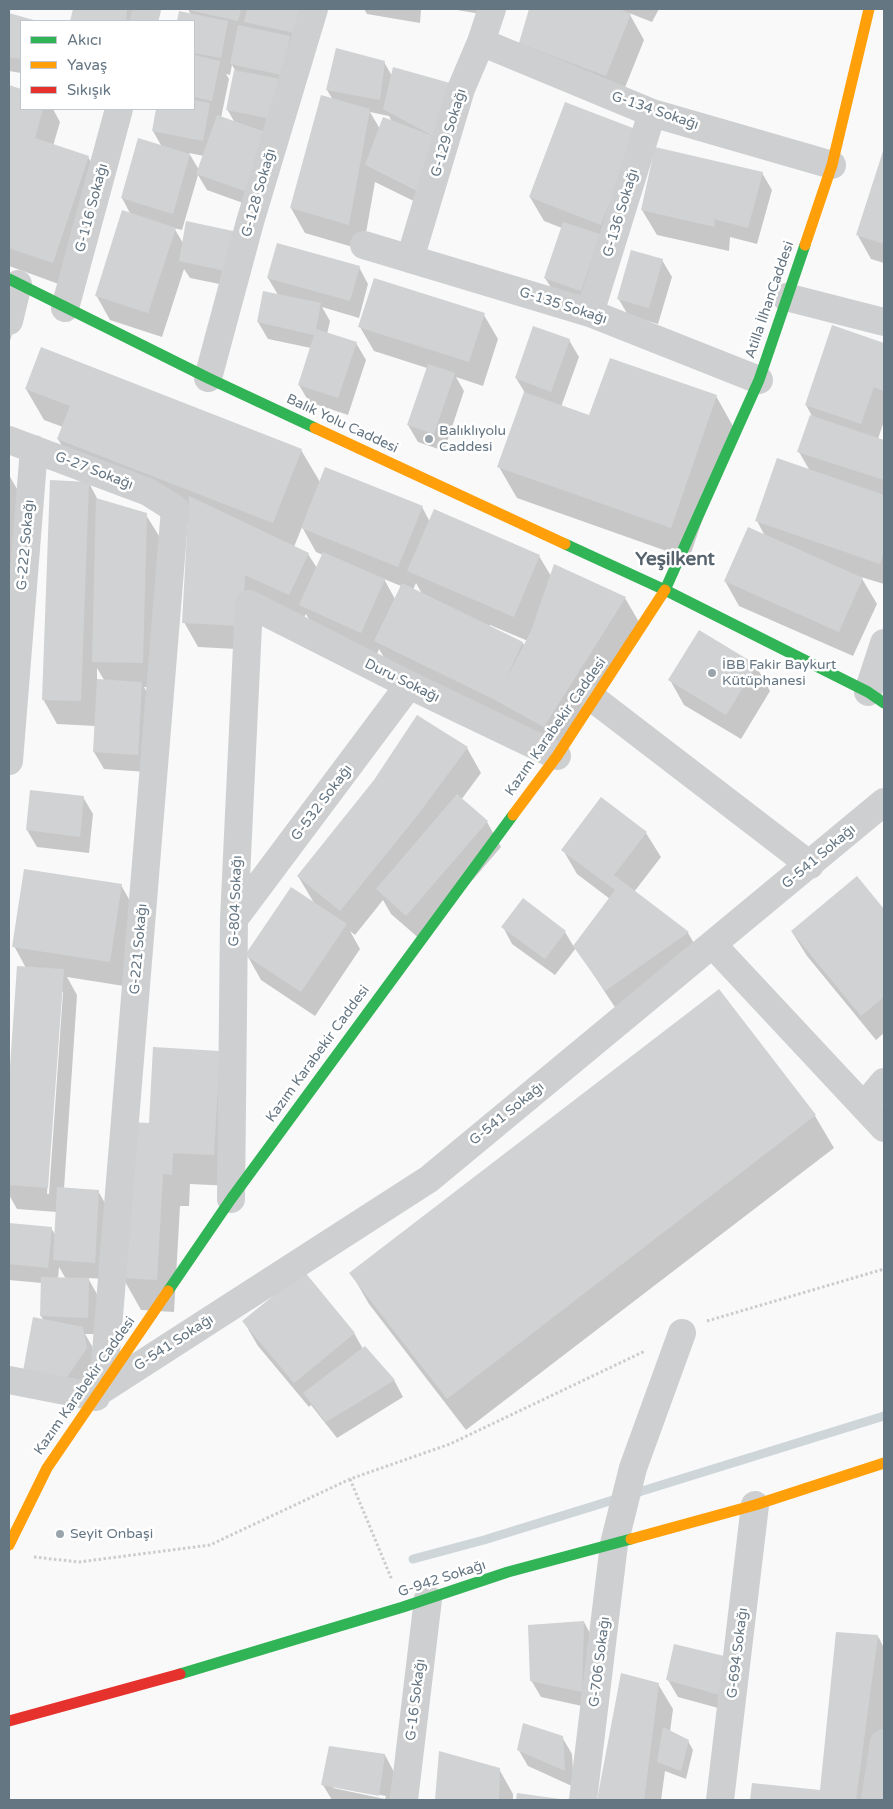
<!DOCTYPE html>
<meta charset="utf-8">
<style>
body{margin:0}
#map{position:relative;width:893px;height:1809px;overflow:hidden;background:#f9f9f9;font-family:"Varela Round",sans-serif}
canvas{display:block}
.frame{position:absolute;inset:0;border:10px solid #657683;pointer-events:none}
.legend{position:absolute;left:20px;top:20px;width:175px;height:90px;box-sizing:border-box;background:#fff;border:1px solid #c1c8cd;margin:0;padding:6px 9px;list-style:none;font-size:15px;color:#657683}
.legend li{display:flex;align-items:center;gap:10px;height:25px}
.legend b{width:25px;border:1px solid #c1c8cd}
</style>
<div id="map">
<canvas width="893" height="1809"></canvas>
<div class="frame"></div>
<ul class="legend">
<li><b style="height:6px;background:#30b455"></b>Akıcı</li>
<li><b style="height:6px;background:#ff9f0a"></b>Yavaş</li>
<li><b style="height:6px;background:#e5322d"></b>Sıkışık</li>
</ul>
</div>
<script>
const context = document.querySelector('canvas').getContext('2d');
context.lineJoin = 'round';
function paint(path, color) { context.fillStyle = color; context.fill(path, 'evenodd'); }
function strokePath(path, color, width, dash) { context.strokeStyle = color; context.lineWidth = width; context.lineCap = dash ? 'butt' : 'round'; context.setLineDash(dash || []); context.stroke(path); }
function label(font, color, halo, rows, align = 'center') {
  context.font = font + ' "Varela Round",sans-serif'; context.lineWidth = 5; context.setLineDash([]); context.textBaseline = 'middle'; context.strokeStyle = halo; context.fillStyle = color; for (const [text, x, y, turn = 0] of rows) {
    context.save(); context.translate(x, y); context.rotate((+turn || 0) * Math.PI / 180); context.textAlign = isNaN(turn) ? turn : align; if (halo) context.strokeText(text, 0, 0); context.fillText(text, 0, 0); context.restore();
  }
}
const shadow = new Path2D(`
 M75,9H136L137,21H72Z
 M188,9H311L254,207L207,190L198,175L182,230L174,228L183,243L187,223L239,288L190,278L184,269L162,337L110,320L96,295L131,215L122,198L162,147L153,131L157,109H194V21H178L180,12L191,15ZM232,65L235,70L227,109L235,123L221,118L229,79L226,74L230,75ZM189,153L204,156L199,170Z
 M364,9H421L420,23L367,14Z
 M451,9H488L487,15Z
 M531,9H659L652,22L629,13L644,40L620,100L535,68L521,43Z
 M9,14L35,21H21V73L9,71Z
 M384,62L392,76L449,85L430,209L375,182L363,250L305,233L291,208L333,100L327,90ZM370,112L389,116L392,122L380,129Z
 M9,87L21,90V109H53L60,122L53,146L88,157L103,182L67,287L9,266Z
 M637,131L591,307L555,294L545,278L562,228L544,221L530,197Z
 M884,152V263L871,259L857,234Z
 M762,173L772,190L757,244L730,237L729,251L657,235L642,210Z
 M662,260L672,277L658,324L628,315L618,298Z
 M359,267L368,284L359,318L322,307L330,321L327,334L356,343L366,360L348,415L309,402L299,385L311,348L268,339L258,322L278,295L268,278Z
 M484,315L498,339L483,386L456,377L464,391L444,451L418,442L408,425L427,368L374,351L360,327Z
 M9,319L14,328L9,344Z
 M833,327L884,344V421L878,439L884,441V584L861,577L877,604L853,656L739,606L725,581L765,536L757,521L810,471L799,452L813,418L806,405Z
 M569,340L579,357L561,407L590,417L716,396L734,428L689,559L517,498L499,467L525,393L516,378Z
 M26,389L301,450L320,482L422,507L430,522L539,556L551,576L625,598L639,622L558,751L389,666L379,649L376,657L315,630L306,614L303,619L259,598L256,650L198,647L184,622L189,514L76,471L58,439L63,427L44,420ZM302,527L316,552L323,555L317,568L308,554L294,547ZM384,579L401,586L395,599ZM416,583L422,594L413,590ZM490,625L528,641L525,647L523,643L489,627Z
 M9,475L20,494L9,618Z
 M89,483L98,500L146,515L161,539L157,688L144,687L151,700L147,772L104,769L94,752L96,726L57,724L43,699ZM97,668L104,680H97Z
 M756,666L770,691L741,739L684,705L670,680Z
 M467,748L481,773L461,800L487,822L501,847L421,940L391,914L383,900L355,935L350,931L360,949L315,1016L261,980L247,955L314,903L298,876Z
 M83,797L93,814L89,853L37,847L27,830Z
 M646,833L661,857L634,892L688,933L702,957L620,1015L576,948L555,975L512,944L503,927L565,932L574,947L610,899L577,874L563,850Z
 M857,878L884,911V1033L876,1040L807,956L792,932Z
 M121,885L135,910L124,986L67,977L77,995L64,1189L98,1191L108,1208L104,1279L88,1278L98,1296L97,1334H85L92,1346L96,1366L75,1396L34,1388L44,1321L41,1316L42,1283L9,1280V1224L51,1228L56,1236L57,1212L17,1209L9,1195V1099L18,967L26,968L14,946ZM61,992H63L49,1194H47ZM59,1267L66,1279H58Z
 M719,991L815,1116L834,1148L466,1430L369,1304L351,1273Z
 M219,1052L232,1186L190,1184L189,1206H180L174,1312L141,1310L123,1278L150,1124Z
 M244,1322L354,1333L363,1349L394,1380L403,1397L337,1438L311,1405L309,1407L258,1346Z
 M584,1622L593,1639L591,1708L541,1697L531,1680Z
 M878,1636L884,1648V1754L878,1800H752L753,1784L821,1791Z
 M723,1657L729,1711L678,1697L668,1680Z
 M622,1674L658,1684L673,1709L670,1732L688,1741L693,1750L686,1779L665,1771L661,1800H598Z
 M562,1737L572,1754L574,1787L528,1766L518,1749Z
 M440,1753L499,1769L513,1794V1800H436Z
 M385,1755L394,1772L390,1800H332L323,1785ZM333,1786L386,1796L385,1799L333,1788Z`);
const stream = new Path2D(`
 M413,1559L484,1540L884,1416`);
const building = new Path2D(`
 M73,9H127L126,21H70Z
 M185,9H241L238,21Z
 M247,9H300L295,33L244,22Z
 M529,9H619L631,14L606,76L519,43Z
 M179,11L228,21L221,58L194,53V21H177Z
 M9,13L37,21H21V59L9,57Z
 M238,25L290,36L282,75L230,64Z
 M336,48L385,61L380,100L326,90Z
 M194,55L220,61L212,101L194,97Z
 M393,67L450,83L421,193L365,165L383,117L435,137L383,109Z
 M234,70L285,80L277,120L226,110Z
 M9,85L21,89V109H43L35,138L89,156L53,263L9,248Z
 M321,95L370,109L349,225L290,208Z
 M194,100L210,103L203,141L152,131L156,109H194Z
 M565,102L638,130L601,225L529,197Z
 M217,115L265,132L245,191L196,174Z
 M138,138L190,154L173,214L121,198Z
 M655,147L763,172L748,228L714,219L715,227L641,210Z
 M884,148V244L856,235Z
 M122,210L176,228L148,313L95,296Z
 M186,221L238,232L230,272L179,261Z
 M563,222L600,234L581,291L544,278Z
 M277,243L360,266L350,301L267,278Z
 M631,250L663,259L649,308L617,299Z
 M374,278L485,313L469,362L358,327Z
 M263,291L321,303L316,329L357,342L338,398L298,385L314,335L257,322Z
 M832,325L884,343V391L874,387L861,424L805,405Z
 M533,326L570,339L551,392L515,378Z
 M41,347L302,449L273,523L57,439L70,406L25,389Z
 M610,358L717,395L671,528L497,467L524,392L589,415Z
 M428,364L455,373L434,434L407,425Z
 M810,415L884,440V480L797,452Z
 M777,458L884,495V552L880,564L755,521Z
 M325,467L423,506L398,567L301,528Z
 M50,480L89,482L81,701L42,700Z
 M189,496L309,553L289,595L245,575L242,626L182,623Z
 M96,498L147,513L143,663L92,662Z
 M434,509L540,555L514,617L407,571Z
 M748,527L863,578L839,632L724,581Z
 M323,552L385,579L361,633L299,605Z
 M554,564L626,597L544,727L495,700L374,641L402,583L523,642L504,683L531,631Z
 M699,630L757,665L726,715L668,680Z
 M97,679L142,682L138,755L93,752Z
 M417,715L468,747L417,816L340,911L297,876L374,780Z
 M30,790L84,796L80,837L26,830Z
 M457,794L488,821L406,916L376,889Z
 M601,797L647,832L614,875L689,932L605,991L573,946L615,890L561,850Z
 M24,869L122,884L110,962L12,947Z
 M857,876L884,909V997L861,1016L791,931Z
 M291,887L347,924L301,992L245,955Z
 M523,898L566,931L545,959L501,927Z
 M17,966L64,969L48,1188L9,1185V1081Z
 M719,989L816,1115L447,1399L349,1273Z
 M153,1047L220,1051L214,1155L173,1153L172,1175L163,1174L157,1280L122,1278L130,1122L149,1123Z
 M57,1187L99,1190L95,1263L53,1260Z
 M9,1223L52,1227L48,1268L9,1264Z
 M304,1271L355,1333L294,1383L242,1321Z
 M41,1277L89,1278L88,1318L40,1316Z
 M33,1317L83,1327L87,1348L65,1380L23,1371Z
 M365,1346L395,1380L326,1422L303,1393Z
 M584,1621L582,1692L530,1681L528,1625Z
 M836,1632L878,1635L856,1800H750L752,1783L820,1790Z
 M674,1644L724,1656L720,1695L666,1680Z
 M621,1673L659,1683L644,1800H597Z
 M523,1723L563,1736L565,1771L517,1750Z
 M663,1727L689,1740L681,1771L657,1762Z
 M329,1746L385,1754L379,1796L321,1785Z
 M439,1751L500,1768L499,1800H435Z
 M517,1793L560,1799V1800H516Z`);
const path = new Path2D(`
 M707,1321L884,1269
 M350,1479L392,1580
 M34,1557L79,1562L210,1545L350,1479L450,1444L645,1351`);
const street = new Path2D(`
 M144,21L147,9
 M481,42L652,113L832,165
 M364,245L590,313L759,380
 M410,259L461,89L481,42L492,9
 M786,297L884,322
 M65,308L119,109
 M590,313L652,113
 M9,321L18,284
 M208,378L250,222L314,9
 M9,440L148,492L175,509L103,1389
 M868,692L884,643
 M595,700L810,865
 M9,761L34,449
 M234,919L409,685
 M713,945L884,1128
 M864,1106L884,1082
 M231,1199L234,919L249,604L409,685L557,756
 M9,1380L96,1397
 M103,1389L429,1179L884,802
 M404,1800L428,1599
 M583,1800L614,1544L633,1468L682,1333
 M720,1800L755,1505
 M875,1800L884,1743`);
const fast = new Path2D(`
 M9,279L208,378L315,428
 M565,544L665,590L868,692L884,703
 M665,590L759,380L805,245
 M168,1291L231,1199L513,815
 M180,1674L403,1607L508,1572L631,1539`);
const slow = new Path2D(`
 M805,245L832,165L869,9
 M315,428L565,544
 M513,815L557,756L665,590
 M631,1539L755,1505L884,1463
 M9,1545L47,1468L168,1291`);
const jam = new Path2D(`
 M9,1721L180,1674`);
const markers = [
 [429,439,5,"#99a4ac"],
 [712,673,5,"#99a4ac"],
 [60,1534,5,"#99a4ac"]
];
const streetNames = [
 ["G-134 Sokağı",655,111,19],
 ["G-129 Sokağı",449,133,-73],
 ["G-128 Sokağı",259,193,-74],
 ["G-116 Sokağı",92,208,-75],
 ["G-136 Sokağı",621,213,-73],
 ["Atilla İlhanCaddesi",770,300,-71],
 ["G-135 Sokağı",563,306,18],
 ["Balık Yolu Caddesi",342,424,25],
 ["G-27 Sokağı",94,471,21],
 ["G-222 Sokağı",26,545,-85],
 ["Duru Sokağı",402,681,26],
 ["Kazım Karabekir Caddesi",556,727,-55],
 ["G-532 Sokağı",322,803,-53],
 ["G-541 Sokağı",819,857,-40],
 ["G-804 Sokağı",236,901,-88],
 ["G-221 Sokağı",139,949,-85],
 ["Kazım Karabekir Caddesi",318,1054,-54],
 ["G-541 Sokağı",507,1114,-39],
 ["G-541 Sokağı",174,1343,-33],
 ["Kazım Karabekir Caddesi",85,1386,-55],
 ["G-942 Sokağı",442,1579,-18],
 ["G-694 Sokağı",738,1653,-83],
 ["G-706 Sokağı",600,1662,-83],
 ["G-16 Sokağı",416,1700,-83]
];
const poiNames = [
 ["Balıklıyolu",439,431],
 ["Caddesi",439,447],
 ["İBB Fakir Baykurt",722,665],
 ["Kütüphanesi",722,681],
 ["Seyit Onbaşi",70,1534]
];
const districtNames = [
 ["Yeşilkent",675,560]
];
paint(shadow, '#0003');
strokePath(stream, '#ced6d9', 9);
paint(building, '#d0d2d3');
strokePath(path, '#cbcccd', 3, [2.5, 2.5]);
strokePath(street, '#cecfd0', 28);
strokePath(fast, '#30b455', 11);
strokePath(slow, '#ff9f0a', 11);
strokePath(jam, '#e5322d', 11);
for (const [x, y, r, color] of markers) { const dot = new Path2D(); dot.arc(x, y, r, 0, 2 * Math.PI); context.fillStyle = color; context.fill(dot); strokePath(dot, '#fff', 2); }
label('14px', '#657683', '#fff', streetNames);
label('14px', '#657683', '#fff', poiNames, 'left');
label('bold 19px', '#57646e', '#fff', districtNames);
</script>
